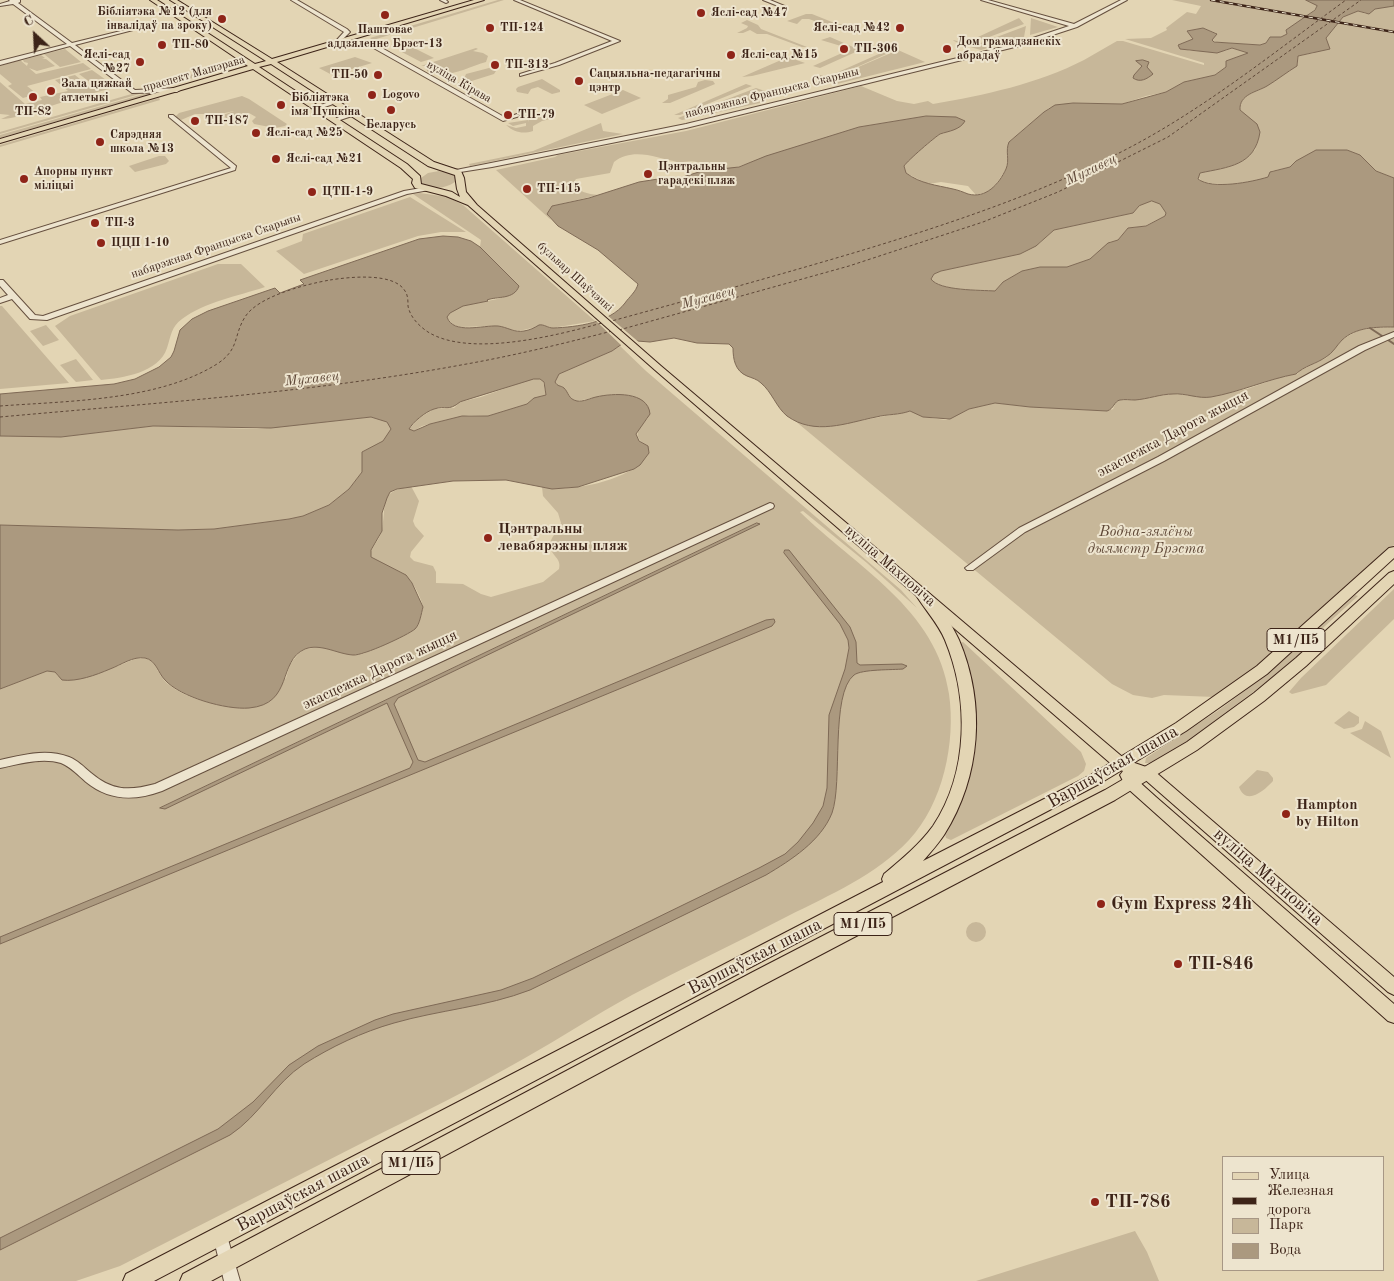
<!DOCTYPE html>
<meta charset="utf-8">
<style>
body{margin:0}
#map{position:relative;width:1394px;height:1281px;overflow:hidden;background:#e3d5b4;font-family:"Old Standard TT",serif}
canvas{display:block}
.legend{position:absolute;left:1222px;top:1156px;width:162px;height:115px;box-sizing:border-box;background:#ede4ce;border:1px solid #a79785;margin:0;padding:6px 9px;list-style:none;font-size:15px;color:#3d2418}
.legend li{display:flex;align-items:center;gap:10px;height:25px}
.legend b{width:25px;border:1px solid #a79785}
.north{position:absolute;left:10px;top:10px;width:50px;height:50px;-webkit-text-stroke:4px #ede4ce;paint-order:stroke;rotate:335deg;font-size:14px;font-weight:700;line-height:20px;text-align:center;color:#3d2418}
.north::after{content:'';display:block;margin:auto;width:18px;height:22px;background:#3d2418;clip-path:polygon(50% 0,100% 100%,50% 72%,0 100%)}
</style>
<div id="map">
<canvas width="1394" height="1281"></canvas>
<ul class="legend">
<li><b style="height:6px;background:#e3d5b4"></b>Улица</li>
<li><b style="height:6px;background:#3d2418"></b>Железная дорога</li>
<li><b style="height:14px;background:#c7b799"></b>Парк</li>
<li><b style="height:14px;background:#ab997f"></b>Вода</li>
</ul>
<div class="north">С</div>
</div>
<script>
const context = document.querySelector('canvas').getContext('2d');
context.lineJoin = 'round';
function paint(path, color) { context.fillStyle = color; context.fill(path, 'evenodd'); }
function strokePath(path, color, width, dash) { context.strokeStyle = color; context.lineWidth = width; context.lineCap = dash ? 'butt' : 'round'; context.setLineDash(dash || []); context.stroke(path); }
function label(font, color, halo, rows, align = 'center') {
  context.font = font + ' "Old Standard TT",serif'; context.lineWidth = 4; context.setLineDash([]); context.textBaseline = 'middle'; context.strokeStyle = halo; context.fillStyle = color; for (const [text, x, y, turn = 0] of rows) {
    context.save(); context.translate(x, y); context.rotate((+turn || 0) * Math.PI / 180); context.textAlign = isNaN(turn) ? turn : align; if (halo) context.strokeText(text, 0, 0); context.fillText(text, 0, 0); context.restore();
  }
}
const green = new Path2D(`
 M498,0H504L373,40L370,38Z
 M1172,0H1208L1306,18L1286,30L1287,34L1281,37H1270L1266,43L1260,45L1217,42L1211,40L1216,33L1203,28L1187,31L1194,39L1177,45L1190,51H1225L1232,48L1248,53L1226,61V67L1215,75L1184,82L1166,92L1146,96L1122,104L1073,103L1049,108L1011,140L1007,149V168L994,187L987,192L976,195L968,186L941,182L928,184L906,173L904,166L907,160L938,135L953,130L960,118L926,116L859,127L734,168C716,170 713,167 697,162C690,160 684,163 677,162C657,158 633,147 614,162L610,173L576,179L574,182C577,192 588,194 598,195L552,206L547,214L551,220L496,170L555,157L558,155L686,131L861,86L897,101L914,104L928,101L933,104C985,95 1037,84 1084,60C1095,54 1106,47 1117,41H1123L1204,65V63L1125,39L1151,38L1167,30L1166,28L1187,12L1196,14L1201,6Z
 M1215,0H1306L1315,4L1317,7L1307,16Z
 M1386,6H1394V31L1339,21L1345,16L1358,11L1366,14L1375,9Z
 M806,14H812L837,24L853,26L842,31L809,19H802L797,24L787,21Z
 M1019,18L1024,24L965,46L954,41L953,40L965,43Z
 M1031,18L1058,27L1030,35Z
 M747,20L758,25L761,29L807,47H802L767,34H757L750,30L743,33H737L747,28L748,26L741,23Z
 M1338,23L1394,32V178L1376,171L1360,155L1347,150H1316L1290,167L1272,171C1271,172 1269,176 1268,177C1256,185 1213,186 1201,181L1198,176L1200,173L1229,167L1255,150L1259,137L1240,110C1239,93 1258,92 1268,85C1278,79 1289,71 1298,64V56L1314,53L1327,42L1326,38Z
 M1026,26L1024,37L981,50L970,47Z
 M830,37L860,50L820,68L813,66L851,49L821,40Z
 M412,47L434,58L421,62L400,51Z
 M476,48L478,49L473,51L483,53L488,56L486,62C468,67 444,81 427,71L426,66H421Z
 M65,49L81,62L60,67L44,54Z
 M890,49L893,51L832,78L826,80L815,76L817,74L827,77Z
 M898,50L925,62L837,84L828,80Z
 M41,55L45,58L42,59H46L55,66L37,71L29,68L36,74L83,63L91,69L27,86L37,94L23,98L8,86L12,84L0,74V66L20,60L27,66L28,63L24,62L23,60Z
 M355,57L372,63L332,75L319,68Z
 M788,57L805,63L752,76L742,77Z
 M489,68L496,71L494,74L462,84H456L464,79L466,74Z
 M92,70L116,87L83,96L81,99C55,101 27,118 1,119L10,115L0,114V82L25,104L42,100L40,97L68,91L55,80L75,75L90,87L95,86L79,74Z
 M204,71C194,80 155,94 142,88Z
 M542,79L560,90V92L552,94L538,87L531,89L528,94L517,92L516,89L518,87Z
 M705,80L713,81L715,84L670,103H662L668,99V95L696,87L698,82Z
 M746,84L752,86L680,115H674Z
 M756,88L765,91L760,103L682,120L678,118Z
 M623,90L641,98L602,114L584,105Z
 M135,93H143L0,134V132Z
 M147,93H154L0,138V135Z
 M242,96L249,99L287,124L285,126L275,128L254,124L252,121L256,117L249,113L241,118L227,119L223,115L234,111L206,117L205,114H195L181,120L175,117L179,113Z
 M159,98L160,100L0,147V145Z
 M548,110L553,112L550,119L542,121L533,126V131C523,134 515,133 506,125L516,128L526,126V123L513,126L508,123L528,120L529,122L528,118L544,116L546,114L544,111Z
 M601,123L603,131L623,134L470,166L469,164L533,151Z
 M159,156H165L169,161L166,164L135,172L129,166Z
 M439,171L453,174L456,179L455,182C445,189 431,190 421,183V178L428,173Z
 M420,193L448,197L463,205L595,321L552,328L544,325L519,331L496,326L459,327L452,324L447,317C460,295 503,309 518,286L480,247L481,240L413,194Z
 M410,197L466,232H441L418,236L304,274L276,251L302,241L303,234Z
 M1152,201L1160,204L1166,213L1165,216L1145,226L1128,228L1118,240L1110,242L1090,259L1067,267H1040L1022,271L1003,282L995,291C981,290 939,291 931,279L934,274L941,271L1020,254L1040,243L1054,230L1133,213L1139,206Z
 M218,264H241L265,287C238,296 205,302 182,319C171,327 171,336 167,348C159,373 122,378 101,380L55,326L70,316Z
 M0,306H2L69,383L0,389Z
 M46,325L59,340L43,346L30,331Z
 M1394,327V545L1269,657L1215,697L1164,695L1152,698L1133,695L1112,684L794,420L806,425L827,427L912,411L923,417L946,420L969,409L995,403L1030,407L1107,411L1113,409L1116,402L1120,400H1135L1171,394L1208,397L1247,389L1281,377L1298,374L1299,371L1326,358L1343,339L1357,331L1373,328Z
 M620,346L646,371L901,590L917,608L867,563L803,511L800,512C855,566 937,609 949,694C956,742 943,804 909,840C876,875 830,895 788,916C736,943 683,968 632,995C595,1015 561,1038 525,1058C473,1088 418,1115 364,1142C283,1183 201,1225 120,1266L76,1281H0V689L47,671L55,672L58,676C75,674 93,674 109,669C124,666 135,654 151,660C156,666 159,674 164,680C181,699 222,707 246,708L286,678L290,664L300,652L306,649L320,647L350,655L363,654L414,629L418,624L423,607C421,598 414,583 406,576C397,568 373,566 370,554C373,545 381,538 382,529C387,502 378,492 411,486L419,501L413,521L415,526L424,536L411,552L410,557L414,561L433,566L436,572V583L463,584L481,594L491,597L543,582L559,569C562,558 551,556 550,546C549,538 559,531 561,523L558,513L543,496L542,487C571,493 634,480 649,453L646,445C631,436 639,428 648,418L639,399L626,395L613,394L577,401L570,398L565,389L557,386L555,382L559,374L612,351Z
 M76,359L93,380L76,382L60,365Z
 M531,379L537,378L543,381L546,395L533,399L527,404L488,416L469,415L445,420L422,426L414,431L409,429L419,418L434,409L454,408L460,402L481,397Z
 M371,417L383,420L391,425C392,441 373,446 362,452V472L349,489L329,505L303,516L289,519L214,529L178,530L0,525V436L61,437L153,426L257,429Z
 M1394,589V619L1326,685L1292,694L1289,692L1301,678Z
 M1355,595L1358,596L1314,636L1299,655L1269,680L1185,743L1151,763H1145L1146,758L1219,710L1266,675Z
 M963,642L1081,752L1086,764L1084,771L1078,776L951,840L946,838L945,834C963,798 981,759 975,718C972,693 965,667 959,643Z
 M1349,711L1359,717V723L1354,727L1344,729L1334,723Z
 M1365,721L1381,731L1391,758L1350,733L1362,729Z
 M1257,770L1268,772L1273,778V781C1264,791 1246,806 1239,787Z
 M966 932a10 10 0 1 1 20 0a10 10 0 1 1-20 0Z
 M1135,1231L1147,1252L1159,1281H976Z`);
const water = new Path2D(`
 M1306,0H1394V6L1375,9L1369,14L1358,11L1343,17L1326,38L1330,49L1298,56L1297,66C1287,72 1277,80 1267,86C1257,92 1239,94 1240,110L1257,124L1260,132C1255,166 1228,167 1200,173L1198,179C1212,190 1252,182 1268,177L1270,172L1290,167L1296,161L1316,150H1347L1360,155L1376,171L1394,178V327C1376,327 1356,327 1342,340C1337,345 1333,353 1326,357C1316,364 1304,366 1296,374C1268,379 1240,392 1211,397C1198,399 1186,393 1173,394C1161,394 1148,399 1135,400C1130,400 1125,399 1120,400C1114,401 1114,409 1107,411L1030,407L995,403L969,409L950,419L923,417L910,411C899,415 888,414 876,417C846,423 815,436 787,416C776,407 772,392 761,383C757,379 752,378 747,376C735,371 733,359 733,348L729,344L697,343L674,338L650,342L637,341L622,344L612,351L559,374L555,382C558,387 560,385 564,388C569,393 568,399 577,401C583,402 591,398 596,397C613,393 648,391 650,414L636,434L639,441L648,446L649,453L640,465L634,469L578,487L552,489L506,480L453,481L397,489L390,492L387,498L382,513V531L371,550V557L406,575L412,583L423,607C421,614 420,624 415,629C408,635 363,656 353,655C337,654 321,643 305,649C277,661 294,704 249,708C226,710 180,697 165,680C158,673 156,660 145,658C133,656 121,665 110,669C96,675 77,682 62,680L55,672L47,671L0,689V525L178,530L214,529L289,519L303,516L329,505L349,489L362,472V452L383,441L391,429L387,422L371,417L271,428L153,426L61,437L0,436V394L114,384L135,379L159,367L171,357L174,351L180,330L192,319L208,311L275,288L280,293L304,284L300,280L419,239L443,236L458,237L471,241L480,247L519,286C514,300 497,296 487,300L488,301L463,306L450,313L447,317C453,335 483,325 498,326C507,327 515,333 524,331C530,330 534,328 539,325C544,324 548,328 553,328C577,327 610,323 625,303C629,297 636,292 638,284L598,250L558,226L547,214L552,206L589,198L639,182L658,179L670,181L702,171L739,167L766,156L859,127L926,116L956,117L965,121C960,130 949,131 940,134C935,137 908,160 904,166L906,173C921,184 936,185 953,189C958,190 963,192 968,194C986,199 999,184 1006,169C1010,160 1005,151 1009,142L1044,112L1055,105L1073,103L1122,104L1166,92L1184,82L1215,75L1226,67V61L1248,53L1232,48L1217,53L1180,49L1178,45L1193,39L1187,31L1203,28L1217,34L1212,40L1214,42L1260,45L1266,43L1270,37H1281L1287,34L1286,30L1315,10L1317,6ZM1152,201L1160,204L1166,213L1165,216L1146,226L1128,228L1118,240L1108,243L1090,259L1067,267H1040L1022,271L1003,282L995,291C981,290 939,291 931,279L934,274L941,271L1020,254L1036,246L1054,230L1133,213L1139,206ZM534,379H540L544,382L546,395L534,398L527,404L488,416H462L430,424L414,431L409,429C413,422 425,412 434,409C446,405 448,412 460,402Z
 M1143,60L1149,62L1147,67L1153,74C1147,79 1140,83 1133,78L1134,75L1142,66L1136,61Z
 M757,523L760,524L398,698L394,704L418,760L425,762L766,620L774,619L775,622L772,626L0,944V937L410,768L413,762L387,703L165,809L160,808Z
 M785,550H789L850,627L856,642L857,663L860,665L902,664L907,666L903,669C893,670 862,669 854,675C830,694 843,783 832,813C821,841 791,860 766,875L530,990C486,1007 439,1010 394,1023C362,1032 331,1047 304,1064C275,1083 259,1116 230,1135L0,1250V1238L218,1129L253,1102L289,1065L318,1046L375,1020L393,1014L501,990L533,978L759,868L785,854L798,842L813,823L823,806L827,788L829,715L845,669L849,648L848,640L840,624L784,553Z`);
const pier = new Path2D(`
 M607,315L641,344L633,343L623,347L594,319Z`);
const stream = new Path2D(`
 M1370,328L1394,344`);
const ferry = new Path2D(`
 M608,322C692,299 776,276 860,251C949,224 1039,194 1123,151C1203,110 1273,53 1346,0
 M619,330L849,266L983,222L1058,192L1168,137L1361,0
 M0,406C67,401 158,401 217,364C240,349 233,336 245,317C258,296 307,284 330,280C349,277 394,272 405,291C408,295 408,301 408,306C410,317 419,326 428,332C470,358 558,335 602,323
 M0,417C154,403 309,393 461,365C512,356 562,344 612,331`);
const minor = new Path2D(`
 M9,0H20V2L18,3L72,43L137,27V29L75,45L135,90L177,88L180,90L177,92L132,93L70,46L0,65V61L67,44L13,4L0,6V4L10,1Z
 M291,0H297L347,29L350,32L340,42L373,43L506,118L517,114L520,116L503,121L370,46L334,45V43L344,32Z
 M440,0H446L448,2L446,3Z
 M514,0H520L620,41L559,65L520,76V74L555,63L612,41Z
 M763,0H770L787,7L783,8Z
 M981,0H988L1074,24L1121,0H1127L1077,27L1019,46L686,128L492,167L454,173L451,171L686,124L1015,44L1069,26Z
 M334,100L336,101V103L316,110L313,108Z
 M353,112L355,113V115L334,122L331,120Z
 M169,115H173L236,166L235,170L0,244V240L231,168L169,117Z
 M427,187L429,188V190L407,194L47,320L30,319L12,299L0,303V298L8,295L0,286V280H3L35,315L43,316L404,191Z
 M1394,332V337L1365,350L1164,461L1025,532L973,570H967L965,568L1019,528L1158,457L1359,346Z
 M770,503L773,504L774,506L773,508L162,791C135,801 109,801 86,782C78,775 71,767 61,763C42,757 19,764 0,768V760C23,755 46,748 69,757C77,760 84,767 91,773C112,791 129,791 155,784Z
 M220,1229L225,1231L227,1236L240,1281H224L213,1236L215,1231Z`);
const major = new Path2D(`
 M150,0H157L255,64L266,61L170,0H177L272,59L474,0H484L277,62L434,162L461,171L464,178L466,192L477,205L661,366L1126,760L1152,769L1394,977V995L1388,992L1142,777L1133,774L1136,779L1156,797L1394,1004V1023L1388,1021L1126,787L1120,775L1123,771L1116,768L655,370L468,205L446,196L415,188L412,183L413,179L401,168L253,69L0,143V139L248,66ZM271,64L428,166L455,175L457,189L460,197L452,192L421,184L420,176L407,164L259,67Z`);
const highway = new Path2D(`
 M1394,547V558L1267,674L1186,731L1099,784L154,1281H123L126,1274L883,882L882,879L884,874C902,859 919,845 933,826C969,772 969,698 945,640C938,623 925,610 916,595L918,592H928C939,607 951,622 959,640C986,704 981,776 944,835C938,844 930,853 923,861L1089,776L1176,723L1257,666L1389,548Z
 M1394,571V584L1306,666L1264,701L1197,750L1115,800L763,985L211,1281H180L183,1274L751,973L1105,790L1187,742L1254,693L1296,658L1389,573Z`);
const rail = new Path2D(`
 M1211,0L1394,32`);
const markers = [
 [701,13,5,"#8f2418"],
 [385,15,5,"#8f2418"],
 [222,19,5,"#8f2418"],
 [490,28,5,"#8f2418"],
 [900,28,5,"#8f2418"],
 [162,45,5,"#8f2418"],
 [844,49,5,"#8f2418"],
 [947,49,5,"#8f2418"],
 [731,55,5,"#8f2418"],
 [140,62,5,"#8f2418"],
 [495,65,5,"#8f2418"],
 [378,75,5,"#8f2418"],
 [579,81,5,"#8f2418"],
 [51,91,5,"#8f2418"],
 [372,95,5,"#8f2418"],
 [33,97,5,"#8f2418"],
 [281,105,5,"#8f2418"],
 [391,110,5,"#8f2418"],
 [508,115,5,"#8f2418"],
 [195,121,5,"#8f2418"],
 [256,133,5,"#8f2418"],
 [100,142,5,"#8f2418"],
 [276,159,5,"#8f2418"],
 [648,174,5,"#8f2418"],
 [24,179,5,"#8f2418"],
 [527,189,5,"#8f2418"],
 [312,192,5,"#8f2418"],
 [95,223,5,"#8f2418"],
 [101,243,5,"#8f2418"],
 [488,538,5,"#8f2418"],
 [1286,814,5,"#8f2418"],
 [1101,904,5,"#8f2418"],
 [1178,964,5,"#8f2418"],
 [1095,1202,5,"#8f2418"]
];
const farPoinames = [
 ["Бібліятэка №12 (для",212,12,"right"],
 ["інвалідаў па зроку)",212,26,"right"],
 ["Яслі-сад №47",711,13],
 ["ТП-124",500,28],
 ["Яслі-сад №42",890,28,"right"],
 ["Паштовае",385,30,"center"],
 ["аддзяленне Брэст-13",385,44,"center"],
 ["Дом грамадзянскіх",957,42],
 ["абрадаў",957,56],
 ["ТП-80",172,45],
 ["ТП-306",854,49],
 ["Яслі-сад",130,55,"right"],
 ["№27",130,69,"right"],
 ["Яслі-сад №15",741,55],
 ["ТП-313",505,65],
 ["Сацыяльна-педагагічны",589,74],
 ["цэнтр",589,88],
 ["ТП-50",368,75,"right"],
 ["Зала цяжкай",61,84],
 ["атлетыкі",61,98],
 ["Logovo",382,95],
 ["Бібліятэка",291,98],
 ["імя Пушкіна",291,112],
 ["ТП-82",33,112,"center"],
 ["ТП-79",518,115],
 ["ТП-187",205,121],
 ["Беларусь",391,125,"center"],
 ["Яслі-сад №25",266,133],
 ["Сярэдняя",110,135],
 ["школа №13",110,149],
 ["Яслі-сад №21",286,159],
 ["Цэнтральны",658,167],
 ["гарадскі пляж",658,181],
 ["Апорны пункт",34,172],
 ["міліцыі",34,186],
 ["ТП-115",537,189],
 ["ЦТП-1-9",322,192],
 ["ТП-3",105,223],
 ["ЦЦП 1-10",111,243]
];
const farStreetnames = [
 ["праспект Машэрава",194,74,-16],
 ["вуліца Кірава",459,82,30],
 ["набярэжная Францыска Скарыны",772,93,-14],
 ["набярэжная Францыска Скарыны",216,246,-19],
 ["бульвар Шаўчэнкі",575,277,42]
];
const farWaternames = [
 ["Мухавец",1091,170,-26],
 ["Мухавец",708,298,-15],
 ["Мухавец",312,379,-6]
];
const shields = [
 [1296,640,58],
 [863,924,58],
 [411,1163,58]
];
const shieldNames = [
 ["М1/П5",1296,640],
 ["М1/П5",863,924],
 ["М1/П5",411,1163]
];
const streetNames = [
 ["экасцежка Дарога жыцця",1173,434,-28],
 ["вуліца Махновіча",890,566,41],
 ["экасцежка Дарога жыцця",380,670,-25]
];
const poiNames = [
 ["Цэнтральны",498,529],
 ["левабярэжны пляж",498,546],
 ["Hampton",1296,805],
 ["by Hilton",1296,822]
];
const parkNames = [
 ["Водна-зялёны",1146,532],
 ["дыяметр Брэста",1146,549]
];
const nearStreetnames = [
 ["Варшаўская шаша",1113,767,-30],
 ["вуліца Махновіча",1268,877,41],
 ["Варшаўская шаша",755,957,-27],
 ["Варшаўская шаша",303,1193,-28]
];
const nearPoinames = [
 ["Gym Express 24h",1111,904],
 ["ТП-846",1188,964],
 ["ТП-786",1105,1202]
];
paint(green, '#c7b799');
paint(water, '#ab997f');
strokePath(water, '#7f6a56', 1);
paint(pier, '#e3d5b4');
strokePath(stream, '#7f6a56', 2);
strokePath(ferry, '#5e4737', 1, [3, 2.5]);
strokePath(minor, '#66503f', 2);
strokePath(major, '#3d2418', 2);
strokePath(highway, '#3d2418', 2);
paint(minor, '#ede4ce');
paint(major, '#e3d5b4');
paint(highway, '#e3d5b4');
strokePath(rail, '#3d2418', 2.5);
strokePath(rail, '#ede4ce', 1, [4.5]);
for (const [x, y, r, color] of markers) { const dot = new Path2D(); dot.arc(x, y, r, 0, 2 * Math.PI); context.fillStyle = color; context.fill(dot); strokePath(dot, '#ede4ce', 2); }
label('bold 12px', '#3d2418', '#ede4ce', farPoinames, 'left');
label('12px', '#3d2418', '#ede4ce', farStreetnames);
label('italic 14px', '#5e4737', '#ede4ce', farWaternames);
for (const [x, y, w] of shields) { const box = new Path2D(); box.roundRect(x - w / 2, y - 11.5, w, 23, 4); context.fillStyle = '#ede4ce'; context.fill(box); strokePath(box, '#3d2418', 1); }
label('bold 14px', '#3d2418', null, shieldNames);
label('15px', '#3d2418', '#ede4ce', streetNames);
label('bold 15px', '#3d2418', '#ede4ce', poiNames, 'left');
label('italic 15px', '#604938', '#ede4ce', parkNames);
label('18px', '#3d2418', '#ede4ce', nearStreetnames);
label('bold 18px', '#3d2418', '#ede4ce', nearPoinames, 'left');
</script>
